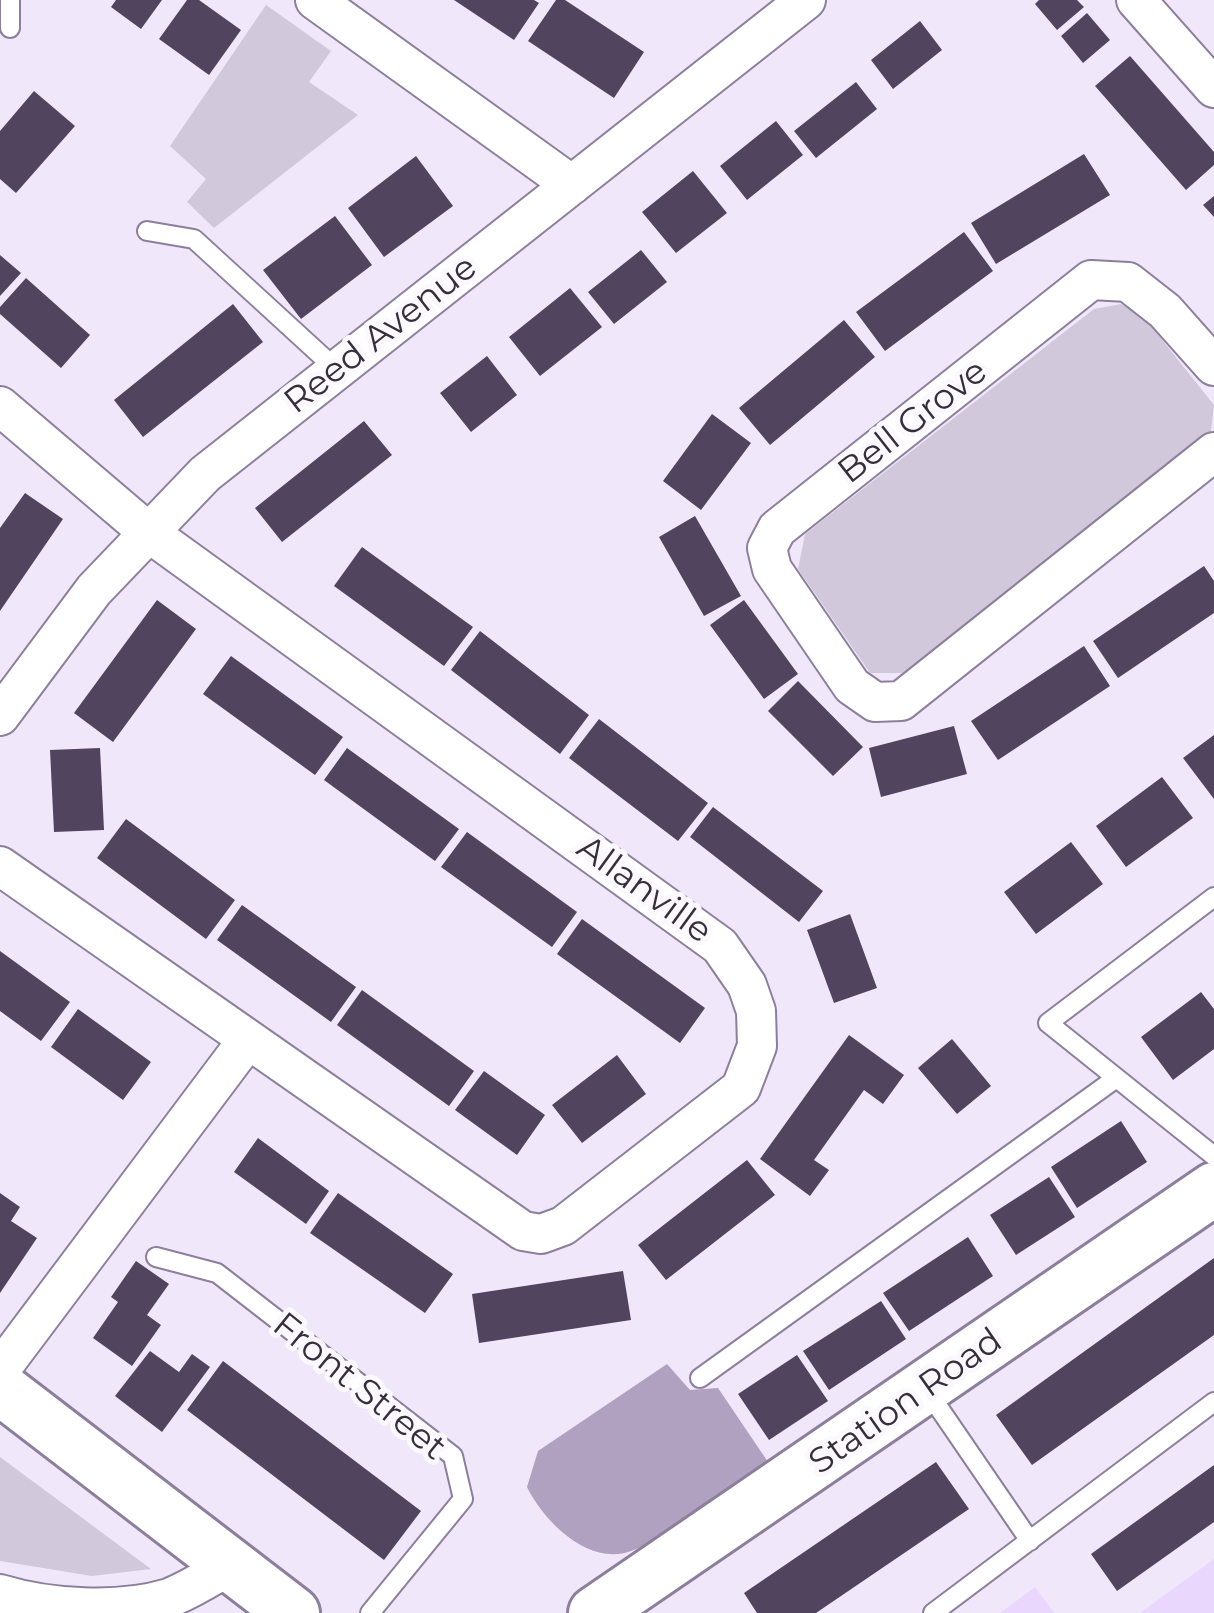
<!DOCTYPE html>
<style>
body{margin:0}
canvas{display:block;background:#f0e7fb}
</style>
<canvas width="1214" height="1613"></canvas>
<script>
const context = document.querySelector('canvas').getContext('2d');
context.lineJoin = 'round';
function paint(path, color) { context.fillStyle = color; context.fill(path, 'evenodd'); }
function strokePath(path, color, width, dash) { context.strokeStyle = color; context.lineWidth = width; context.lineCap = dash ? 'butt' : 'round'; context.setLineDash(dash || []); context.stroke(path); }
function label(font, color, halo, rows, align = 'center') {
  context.font = font + ' Montserrat,sans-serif'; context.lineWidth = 10; context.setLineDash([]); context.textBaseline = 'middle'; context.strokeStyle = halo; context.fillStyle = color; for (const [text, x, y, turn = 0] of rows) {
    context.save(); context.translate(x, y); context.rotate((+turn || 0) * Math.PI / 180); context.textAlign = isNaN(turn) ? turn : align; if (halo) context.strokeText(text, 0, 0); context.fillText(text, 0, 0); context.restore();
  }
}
const built = new Path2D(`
 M1214,1559V1613H1140Z
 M1035,1587L1054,1613H1000Z`);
const green = new Path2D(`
 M266,5L331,51L309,82L358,115L214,228L187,202L206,179L170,146Z
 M1121,304L1143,316L1214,405L1210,439L905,673H870L798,569L805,534L1094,309Z
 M0,1457L151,1569L92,1576L0,1561Z`);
const forest = new Path2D(`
 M667,1364L690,1390L718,1388L768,1462C726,1492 680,1534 631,1551C588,1567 543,1520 527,1487L538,1451Z`);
const building = new Path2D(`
 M116,0H162L141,29L111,7Z
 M187,0H199L241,30L209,75L159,39Z
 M454,0H534L539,3L514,40Z
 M556,0H565L644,52L614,98L528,41Z
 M1039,0H1077L1084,7L1057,30L1035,4Z
 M1087,13L1110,40L1083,63L1061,36Z
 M920,21L942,50L893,89L871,60Z
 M1130,56L1214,152V165L1186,190L1095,86Z
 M856,82L877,109L816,158L794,131Z
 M34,91L75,126L16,193L0,179V131Z
 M776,121L803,155L747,200L720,166Z
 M1084,154L1110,195L996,264L971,223Z
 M416,156L453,206L384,257L348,208Z
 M693,171L727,213L676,253L642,212Z
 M1214,196V217L1203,205Z
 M335,216L372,265L301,319L263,270Z
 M964,232L993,271L885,351L856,312Z
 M641,250L667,282L614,324L588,292Z
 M0,255L21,273L0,296Z
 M26,278L90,335L61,368L0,314V307Z
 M570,288L602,327L540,376L509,337Z
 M233,304L263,342L143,437L114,400Z
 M844,320L875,357L770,445L739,408Z
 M487,356L517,395L471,432L440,393Z
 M712,414L751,443L701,510L663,481Z
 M364,421L392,455L282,542L255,508Z
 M25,493L63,519L0,611V528Z
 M695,516L741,596L704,616L659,537Z
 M362,547L473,627L444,666L334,586Z
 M1204,566L1214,581V613L1118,678L1093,641Z
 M157,600L196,629L113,742L74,713Z
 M744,600L798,674L764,699L710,625Z
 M480,631L589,715L560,754L451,670Z
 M1084,646L1110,686L998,760L971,721Z
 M231,656L343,737L315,775L203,694Z
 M798,681L863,747L833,776L768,711Z
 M599,719L708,803L678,841L569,758Z
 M954,726L967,774L881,797L869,748Z
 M1214,735V799L1183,758Z
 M100,748L104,830L54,832L50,750Z
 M347,748L459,829L435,861L324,780Z
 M1162,777L1193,818L1126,867L1096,826Z
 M713,807L823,891L799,922L690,837Z
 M126,819L235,900L206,939L97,858Z
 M467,832L577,912L552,947L441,867Z
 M1071,842L1103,884L1036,934L1004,892Z
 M242,905L356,987L331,1022L217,940Z
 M850,914L877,988L834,1003L807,930Z
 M582,919L705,1008L680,1043L557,954Z
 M0,951L70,1002L41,1041L0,1011Z
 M362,990L474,1071L449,1106L337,1025Z
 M1201,992L1214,1009V1049L1173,1080L1141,1037Z
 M78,1009L151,1062L123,1100L51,1047Z
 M849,1035L904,1075L883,1104L864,1090L814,1160L829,1170L810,1196L760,1159Z
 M952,1039L991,1086L957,1114L918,1068Z
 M617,1055L646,1094L582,1143L552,1105Z
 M484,1071L545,1115L517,1155L455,1110Z
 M1121,1121L1147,1162L1077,1208L1051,1167Z
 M258,1138L329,1191L306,1224L234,1172Z
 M747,1160L775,1195L666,1280L638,1245Z
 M1049,1177L1075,1217L1016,1255L990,1215Z
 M0,1193L20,1207L11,1221L37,1238L0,1293Z
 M338,1193L453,1274L425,1313L310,1233Z
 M968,1237L993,1276L909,1331L883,1293Z
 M1214,1258V1335L1032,1465L996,1415Z
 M136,1261L169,1284L147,1315L161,1325L132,1366L93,1338L118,1302L111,1297Z
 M623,1271L631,1320L479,1343L472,1294Z
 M881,1301L906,1339L829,1390L803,1351Z
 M150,1351L179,1372L192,1354L210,1367L162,1432L115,1396Z
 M797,1355L828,1401L769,1440L738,1394Z
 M223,1361L421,1511L384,1560L187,1410Z
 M936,1462L969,1509L816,1613H757L744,1593Z
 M1214,1465V1522L1117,1591L1091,1554Z`);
const lane = new Path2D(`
 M10,0V28
 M147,231L194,239L337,370
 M1214,897L1048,1023L1214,1156
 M156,1257L217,1273L453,1456L463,1499L370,1613
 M700,1378L1115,1079
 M926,1389L1030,1541
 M933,1613L1214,1402`);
const street = new Path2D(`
 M315,0L572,185
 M1136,0L1214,88
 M1214,366L1165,311L1128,282L1091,280L777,529L767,548L772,569L852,686L875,702L901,701L1214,452
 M0,406L148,532L720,946L747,985L756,1011L757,1046L741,1088L563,1226L541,1234L523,1231L0,866
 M0,716L94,590L205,474L806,0
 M0,1370L246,1042
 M0,1594C49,1609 119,1613 169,1598C190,1590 211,1576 231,1565`);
const secondary = new Path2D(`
 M0,1388L293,1613
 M595,1613L1214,1189`);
const streetNames = [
 ["Reed Avenue",381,335,-38],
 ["Bell Grove",913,422,-38],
 ["Allanville",644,890,36],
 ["Front Street",359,1387,39],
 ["Station Road",906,1402,-35]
];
paint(built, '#ead7fe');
paint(green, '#d1c8db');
paint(forest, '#afa1bf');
paint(building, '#51445e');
strokePath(lane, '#8d7f9c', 22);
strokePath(street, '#8d7f9c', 42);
strokePath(secondary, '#8d7f9c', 58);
strokePath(lane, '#fff', 18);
strokePath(street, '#fff', 38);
strokePath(secondary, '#fff', 52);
label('35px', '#342f3b', '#fbf8fe', streetNames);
</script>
